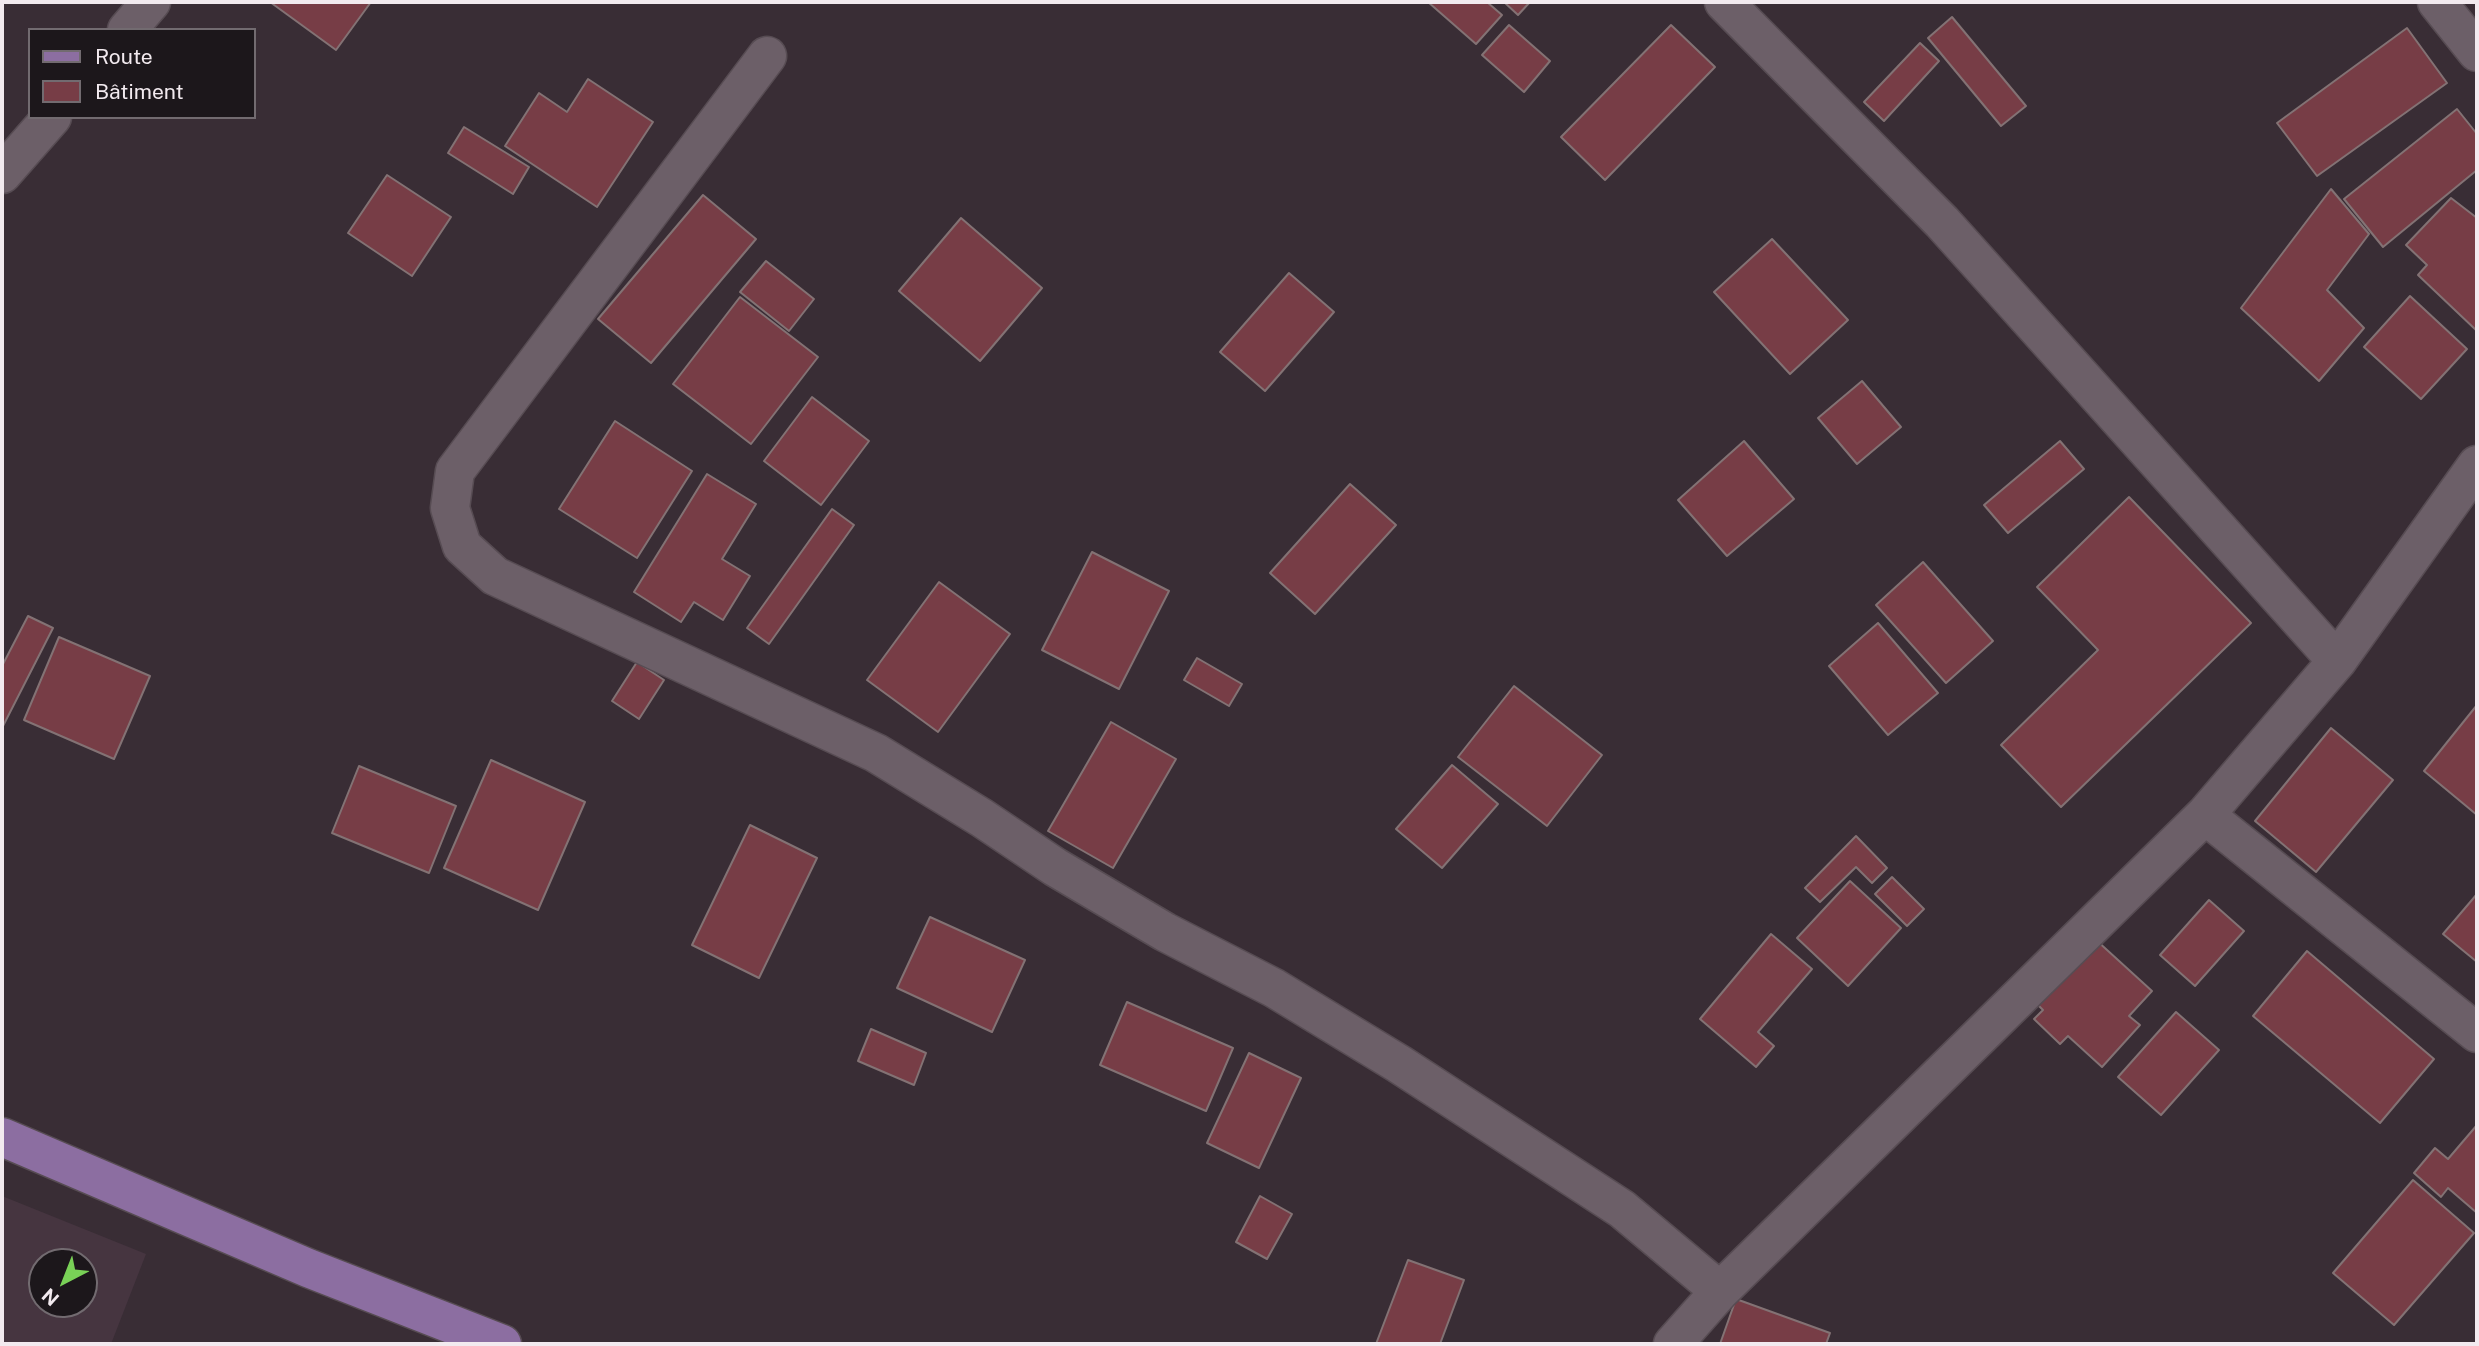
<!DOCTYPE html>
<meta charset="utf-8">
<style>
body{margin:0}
#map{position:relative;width:2479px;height:1346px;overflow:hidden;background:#392d35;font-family:"Public Sans",sans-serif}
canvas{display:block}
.frame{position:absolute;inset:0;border:4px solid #f2eaef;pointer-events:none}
.legend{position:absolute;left:28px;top:28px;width:228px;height:91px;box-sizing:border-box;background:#1c171b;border:2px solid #726b70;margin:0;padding:9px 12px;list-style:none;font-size:21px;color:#f2eaef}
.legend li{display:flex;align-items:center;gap:14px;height:35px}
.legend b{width:35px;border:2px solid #726b70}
.north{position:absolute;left:28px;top:1248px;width:70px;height:70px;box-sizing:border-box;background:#1c171b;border:2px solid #726b70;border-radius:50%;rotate:222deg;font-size:19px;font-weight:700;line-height:28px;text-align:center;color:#f2eaef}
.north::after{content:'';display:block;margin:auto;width:24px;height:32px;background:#79d157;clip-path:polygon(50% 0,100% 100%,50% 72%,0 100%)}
</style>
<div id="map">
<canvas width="2479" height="1346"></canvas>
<div class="frame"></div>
<ul class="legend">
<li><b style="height:9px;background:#8c6ea1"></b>Route</li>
<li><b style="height:19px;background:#773d46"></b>Bâtiment</li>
</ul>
<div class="north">N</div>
</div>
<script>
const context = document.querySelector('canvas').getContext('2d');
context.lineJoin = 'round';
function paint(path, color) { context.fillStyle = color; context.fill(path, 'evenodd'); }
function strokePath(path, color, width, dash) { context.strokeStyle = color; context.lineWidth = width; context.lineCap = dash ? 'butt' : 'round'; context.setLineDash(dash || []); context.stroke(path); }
const built = new Path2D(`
 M2,1196L146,1254L111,1344H2ZM42,1262H84V1304H42Z`);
const building = new Path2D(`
 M270,2H371L336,50Z
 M1428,2H1487L1502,15L1476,44Z
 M1504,2H1530L1518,15Z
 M1952,17L2026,106L2001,126L1928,38Z
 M1509,25L1550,61L1524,92L1482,55Z
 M1671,25L1715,67L1605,180L1561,137Z
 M2407,28L2447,83L2317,176L2277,123Z
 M1920,43L1939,61L1884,121L1864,102Z
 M588,79L653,122L597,207L505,146L539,93L567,112Z
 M2457,109L2477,134V170L2383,247L2344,199Z
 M464,127L529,167L513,194L448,153Z
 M387,175L451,217L412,276L348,233Z
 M2331,189L2369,234L2327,290L2364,328L2319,381L2241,308Z
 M703,195L756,239L651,363L598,319Z
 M2451,198L2477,218V331L2418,275L2427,265L2406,245Z
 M961,218L1042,288L980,361L899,291Z
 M1772,239L1848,320L1790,374L1714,292Z
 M766,261L814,299L789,331L740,292Z
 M1289,273L1334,312L1265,391L1220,352Z
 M2410,296L2467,349L2421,399L2364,347Z
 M740,297L818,357L751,444L673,384Z
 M1862,381L1901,427L1857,464L1818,418Z
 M812,397L869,441L821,505L764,461Z
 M615,421L692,471L637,558L559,509Z
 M1744,441L1794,499L1727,556L1678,500Z
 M2060,441L2084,469L2008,533L1984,505Z
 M707,474L756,504L722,559L750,576L723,620L694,602L681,622L634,592Z
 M1350,484L1396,525L1315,614L1270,573Z
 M2129,497L2251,623L2061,807L2001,745L2098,650L2037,587Z
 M832,509L854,525L769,644L747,628Z
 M1092,552L1169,591L1119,689L1042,650Z
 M1923,562L1993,641L1946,683L1876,605Z
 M939,582L1010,634L938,732L867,680Z
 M28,616L53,628L2,728V666Z
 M1878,623L1938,693L1888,735L1829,666Z
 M59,637L150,676L114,759L24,720Z
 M1197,658L1242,684L1229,706L1184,680Z
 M637,662L664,680L639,719L612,701Z
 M1514,686L1602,755L1547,826L1458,757Z
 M2477,705V815L2424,771Z
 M1111,722L1176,759L1113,868L1048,831Z
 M2331,728L2393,780L2316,872L2255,821Z
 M491,760L585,802L538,910L444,868Z
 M1452,765L1498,804L1442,868L1396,829Z
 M359,766L456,806L429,873L332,833Z
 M750,825L817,858L759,978L692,945Z
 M1856,836L1887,868L1872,883L1856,867L1820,902L1805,888Z
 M1892,877L1924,909L1907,926L1875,894Z
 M1850,881L1901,928L1848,986L1797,938Z
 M2477,894V962L2443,934Z
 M2209,900L2244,931L2195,986L2160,955Z
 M930,917L1025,960L992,1032L897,988Z
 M1771,934L1812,969L1758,1032L1774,1046L1756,1067L1700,1019Z
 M2095,939L2152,991L2129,1016L2140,1025L2102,1067L2068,1036L2060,1044L2034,1019L2043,1010L2036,1003Z
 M2307,951L2434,1059L2380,1123L2253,1016Z
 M1127,1002L1233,1048L1206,1111L1100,1065Z
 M2176,1012L2219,1050L2161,1115L2118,1077Z
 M871,1029L926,1053L914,1085L858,1061Z
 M1249,1053L1301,1078L1259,1168L1207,1143Z
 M2477,1125V1213L2448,1188L2441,1197L2414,1173L2435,1148L2448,1159Z
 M2413,1180L2474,1233L2394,1325L2333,1273Z
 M1260,1196L1292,1214L1267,1259L1236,1242Z
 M1408,1260L1464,1280L1440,1344H1376Z
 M1736,1299L1830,1333L1826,1344H1720Z`);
const minor = new Path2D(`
 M1724,2L1942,222L2337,661
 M2437,2L2477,52
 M127,30L151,2
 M767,56L455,471L450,508L462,546L495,576L876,753L982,818L1055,867L1165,932L1274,988L1399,1064L1622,1209L1720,1291
 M2,174L52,117
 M2205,815L2477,1033
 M1673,1344L1720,1291L2205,815L2337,661L2477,465`);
const major = new Path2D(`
 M2,1137L308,1268L502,1344`);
paint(built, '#463540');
paint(building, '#773d46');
strokePath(building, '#837274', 2);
strokePath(minor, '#574c53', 41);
strokePath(major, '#574c53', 41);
strokePath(minor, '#6c5f68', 38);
strokePath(major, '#8c6ea1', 38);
</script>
